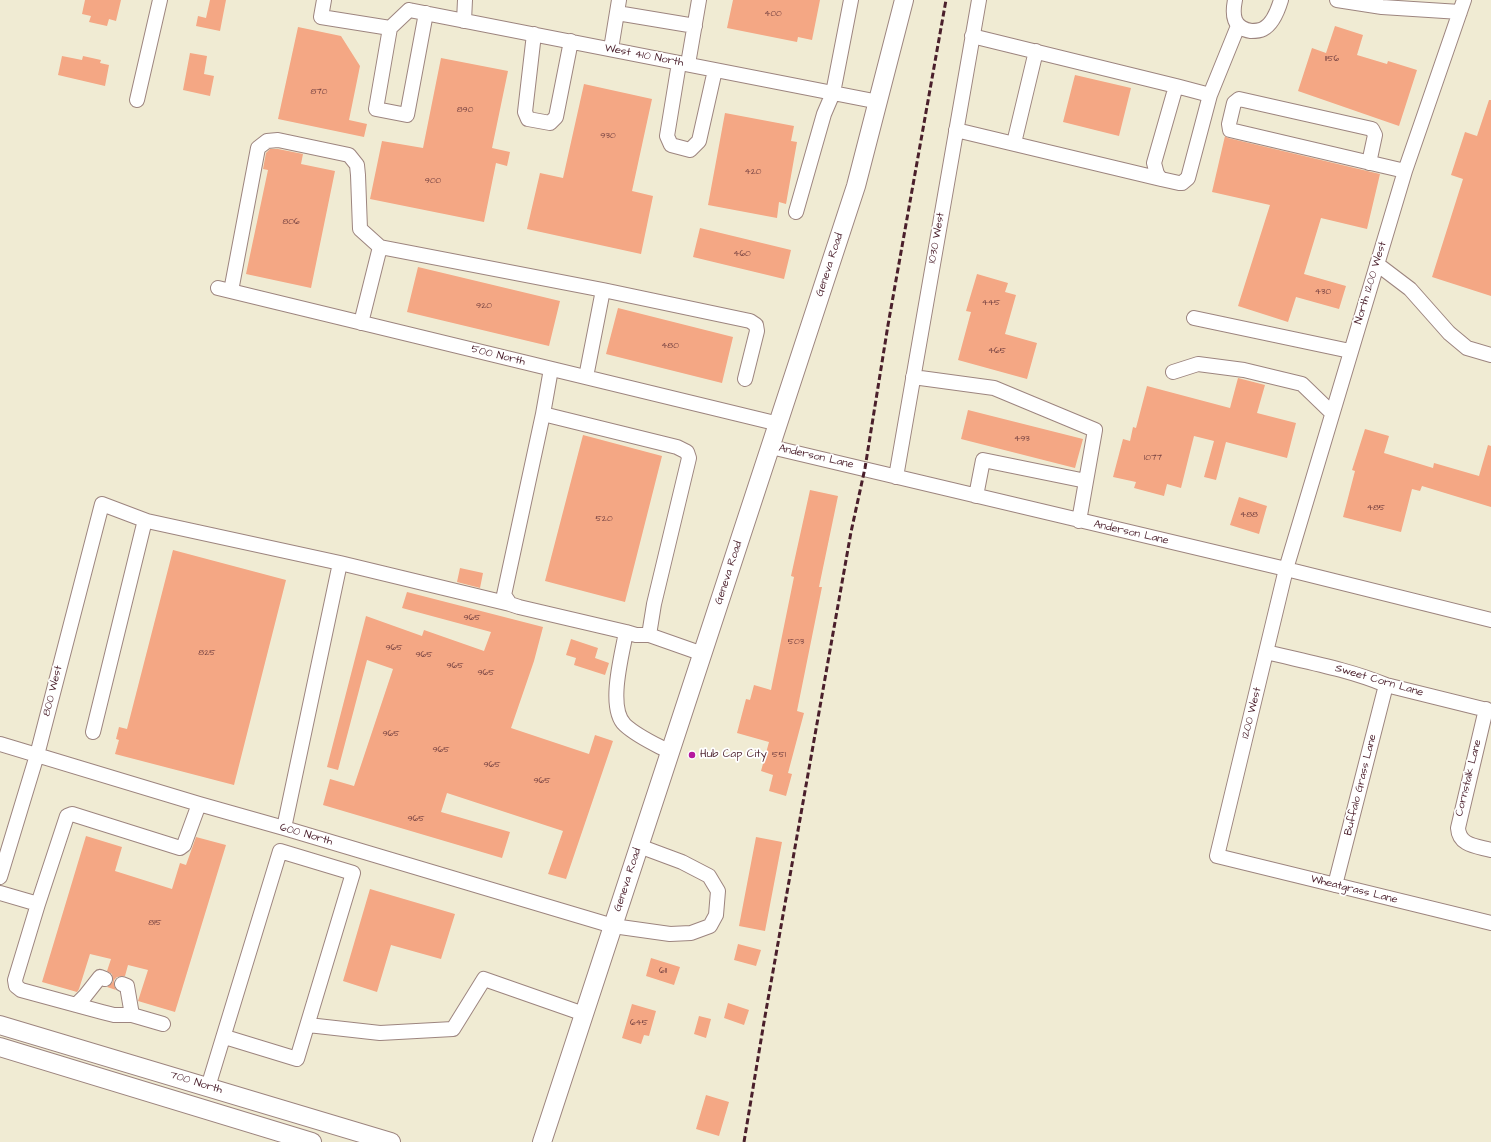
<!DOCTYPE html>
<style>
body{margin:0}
canvas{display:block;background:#f0ebd3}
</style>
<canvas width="1491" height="1142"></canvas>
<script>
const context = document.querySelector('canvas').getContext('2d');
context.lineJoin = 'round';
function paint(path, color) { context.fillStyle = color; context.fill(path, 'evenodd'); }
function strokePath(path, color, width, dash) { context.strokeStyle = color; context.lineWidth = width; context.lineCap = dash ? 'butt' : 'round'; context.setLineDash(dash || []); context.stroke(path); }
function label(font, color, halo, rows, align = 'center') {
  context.font = font + ' "Architects Daughter",sans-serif'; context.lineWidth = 3.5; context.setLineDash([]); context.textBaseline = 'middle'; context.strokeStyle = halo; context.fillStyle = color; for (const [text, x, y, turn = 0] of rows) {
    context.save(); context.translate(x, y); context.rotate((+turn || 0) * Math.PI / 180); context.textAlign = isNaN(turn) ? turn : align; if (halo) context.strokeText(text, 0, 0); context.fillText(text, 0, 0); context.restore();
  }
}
const building = new Path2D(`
 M85,0H121L116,21L109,19L107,26L89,22L91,16L82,14Z
 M210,0H226L220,31L196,26L198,16L206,18Z
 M733,0H820L812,40L798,37L797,42L727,28Z
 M1335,26L1363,35L1357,55L1387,64L1388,61L1417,70L1399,126L1298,91L1312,48L1326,53Z
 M298,27L341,36L360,66L349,120L367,124L364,137L278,119Z
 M190,53L207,56L204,74L214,76L210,96L183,90Z
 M62,56L82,60L83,56L101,60L100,63L109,65L105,86L58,75Z
 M441,58L508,71L492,148L510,152L507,166L496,163L484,222L370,199L382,141L423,148Z
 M1075,75L1131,88L1119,136L1063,122Z
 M584,84L652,99L632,191L653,196L641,254L527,229L540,173L563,178Z
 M1489,100H1491V296L1432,277L1463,179L1451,175L1465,132L1477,136Z
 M725,113L794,126L791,141L797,142L786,204L779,202L777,218L708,205Z
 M1225,136L1228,138L1380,174L1367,229L1321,218L1304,274L1346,286L1339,309L1296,297L1288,322L1238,306L1270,205L1212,192Z
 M270,149H278L303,154L301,164L335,171L311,288L246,274L268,170L263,169L266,153Z
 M700,228L791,250L784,279L693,257Z
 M418,267L560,301L549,346L407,312Z
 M977,274L1008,283L1005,292L1016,295L1005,334L1037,343L1027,379L958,360L971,312L966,311Z
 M618,308L733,337L722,383L606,354Z
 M1238,378L1265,385L1257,413L1296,423L1287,458L1226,442L1216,480L1204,477L1214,441L1194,436L1181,488L1167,484L1164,496L1134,488L1136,482L1113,477L1123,439L1130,441L1133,427L1136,428L1147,386L1230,408Z
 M968,410L1083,439L1075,468L961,439Z
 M1365,429L1389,436L1384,453L1433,468L1434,463L1479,476L1488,445L1491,446V507L1422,486L1420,491L1412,489L1401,532L1343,517L1355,471L1352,470Z
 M583,435L662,456L625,602L545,581Z
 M810,490L838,496L819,587H822L797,711L804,713L788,773L792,774L786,796L769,791L773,775L761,771L769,742L737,733L746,699L750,700L754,685L771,690L794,577L791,576Z
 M1239,497L1267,506L1259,534L1230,525Z
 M173,550L286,580L234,785L115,754L119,740L116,739L119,727L127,729Z
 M460,568L483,573L480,588L457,582Z
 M407,592L543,627L534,661L511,728L589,754L595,735L613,741L566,879L548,874L563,831L447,793L441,812L510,832L502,858L323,805L330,779L354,786L393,669L367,660L338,770L327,767L366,616L422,636L424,630L484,651L491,632L402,608Z
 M571,639L598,648L595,658L609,663L605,675L574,665L576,658L566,655Z
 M86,836L122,847L115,871L172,889L180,863L186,865L196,837L226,845L175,1012L138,1001L148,970L128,965L125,976L117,977L114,980V985L116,990L107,987L113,982L112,974L107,971L111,959L90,954L79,989L77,992L42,982Z
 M756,837L782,842L765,931L739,926Z
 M370,889L455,914L441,959L391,945L377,992L343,981Z
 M738,944L761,950L756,966L734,960Z
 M651,958L680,967L674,985L646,976Z
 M728,1003L749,1010L744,1025L724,1018Z
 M632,1004L656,1011L649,1036L644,1035L641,1044L622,1038Z
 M699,1016L711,1019L706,1038L694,1034Z
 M706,1095L729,1102L719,1136L696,1129Z`);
const minor = new Path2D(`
 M324,0L321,17L390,28L409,10
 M1235,0C1232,15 1233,28 1251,31C1255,31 1259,31 1263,29C1273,24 1278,10 1281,0
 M1337,0L1382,7L1460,12
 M1464,0L1405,171L1286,569L1217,856L1491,923
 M409,10L879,102
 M617,13L695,26
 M464,21L465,0
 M390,28L376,109L407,115L426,13
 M534,34L525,112L528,119L550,123L556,117L571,41
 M972,36L1176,86
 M611,49L619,0
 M679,63L667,136L671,145L690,150L699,141L715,70
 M688,64L699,0
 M1210,95L1176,86L1154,163L1157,174L1161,179L1179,183H1182L1188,178L1210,95L1238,26
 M137,100L160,0
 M956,130L1161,179
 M1014,143L1036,51
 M1369,163L1375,135L1372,129L1239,99L1234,103L1229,124L1230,130L1405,171
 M796,212L824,114L833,93L851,0
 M1377,264L1410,289L1449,333L1467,348L1491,355
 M218,288L779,424
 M603,290L750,321L756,325L757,331L745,379
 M231,291L258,148L267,141L278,140L349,155L357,165L358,175L360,229L380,247
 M1194,318L1350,351
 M361,323L380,247L603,290L586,377
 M551,369L543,414L677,447L687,452L689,458L654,604L649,635H636L626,632C622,655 607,708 625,725C638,737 655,744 670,752
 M1173,372L1198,364L1244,370L1302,384L1332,413
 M913,377L994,388L1095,430L1079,521
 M543,414L504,595L510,604L519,607L626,632
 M771,447L1286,569L1491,620
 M896,477L979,0
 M976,496L983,460L1086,481
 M340,563L510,604
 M649,635L703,654
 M1266,652C1307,662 1347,669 1386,685L1491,711
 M1486,709L1458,828C1459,846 1477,846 1491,850
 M93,732L144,524L147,521L340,563L284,828
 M0,744L199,804L284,828L613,926L670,934L691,933L710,926L716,915L718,891L709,876L682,862L639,846
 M0,877L37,755L102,504L147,521
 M1335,885L1386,685
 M0,893L38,904
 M122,984L127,986L132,1015
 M76,1005L85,996L100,977L105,979
 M163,1024L132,1015H114L102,1012L21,990L16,986L15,980L38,904L67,816L72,814L180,848L184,845L199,804
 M308,1025L380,1033L453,1029L484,979L584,1014
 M208,1087L280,851L353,873L297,1059L225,1037`);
const major = new Path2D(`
 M0,1025L391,1142
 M0,1047L312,1142
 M542,1142L856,186L904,0`);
const rail = new Path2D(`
 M744,1142L764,1022L851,532L865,468L888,325L946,0`);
const markers = [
 [692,755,4,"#b5179e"]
];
const numberNames = [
 ["400",773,14],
 ["1156",1332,59],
 ["870",319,92],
 ["890",465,110],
 ["930",608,136],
 ["420",753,172],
 ["900",433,181],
 ["806",291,222],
 ["460",742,254],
 ["430",1323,292],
 ["445",991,303],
 ["920",484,306],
 ["480",670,346],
 ["465",997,351],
 ["493",1022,439],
 ["1077",1153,458],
 ["485",1376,508],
 ["488",1249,515],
 ["520",604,519],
 ["965",472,618],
 ["503",796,642],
 ["965",394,648],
 ["825",207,653],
 ["965",424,655],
 ["965",455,666],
 ["965",486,673],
 ["965",391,734],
 ["965",441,750],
 ["551",779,755],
 ["965",492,765],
 ["965",542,781],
 ["965",416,819],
 ["815",155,923],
 ["611",663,971],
 ["645",639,1023]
];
const streetNames = [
 ["West 410 North",644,56,11],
 ["1030 West",937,238,-80],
 ["Geneva Road",830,265,-72],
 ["North 1200 West",1371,283,-73],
 ["500 North",498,356,14],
 ["Anderson Lane",816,457,13],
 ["Anderson Lane",1131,533,13],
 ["Geneva Road",729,573,-72],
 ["Sweet Corn Lane",1379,681,16],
 ["800 West",53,691,-76],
 ["1200 West",1252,713,-76],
 ["Cornstalk Lane",1469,778,-76],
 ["Buffalo Grass Lane",1361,785,-76],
 ["600 North",306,835,16],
 ["Geneva Road",628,880,-72],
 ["Wheatgrass Lane",1354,890,14],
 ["700 North",196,1083,17]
];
const poiNames = [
 ["Hub Cap City",700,755]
];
paint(building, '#f4a784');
strokePath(minor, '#9d857f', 16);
strokePath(major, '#9d857f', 20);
strokePath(minor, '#fff', 14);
strokePath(major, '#fff', 18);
strokePath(rail, '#4a1f2b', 3, [6, 3]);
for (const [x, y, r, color] of markers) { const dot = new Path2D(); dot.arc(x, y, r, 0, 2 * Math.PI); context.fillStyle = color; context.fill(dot); strokePath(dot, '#fff', 1.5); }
label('9px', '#744141', null, numberNames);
label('11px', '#4a1f2b', '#fff', streetNames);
label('11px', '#4a1f2b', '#fff', poiNames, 'left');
</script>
